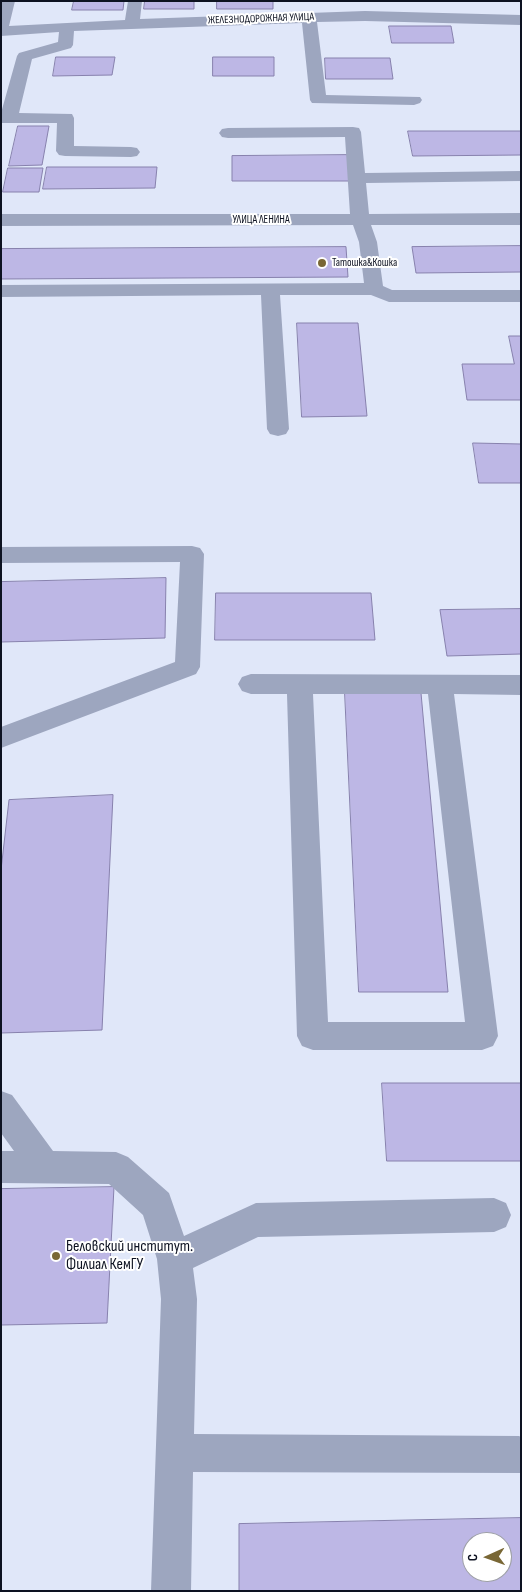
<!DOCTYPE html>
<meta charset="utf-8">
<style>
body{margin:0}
#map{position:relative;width:522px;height:1592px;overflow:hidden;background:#e0e7f9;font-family:"Sofia Sans Condensed",sans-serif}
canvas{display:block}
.frame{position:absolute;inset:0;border:2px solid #0d1221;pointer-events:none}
.north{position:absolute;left:462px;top:1532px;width:50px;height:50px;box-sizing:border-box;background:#fff;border:1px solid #9ea0a6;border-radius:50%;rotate:268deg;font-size:14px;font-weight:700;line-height:20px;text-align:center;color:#0d1221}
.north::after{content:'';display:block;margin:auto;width:18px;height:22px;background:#796735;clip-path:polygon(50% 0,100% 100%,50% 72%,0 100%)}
</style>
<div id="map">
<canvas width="522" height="1592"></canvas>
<div class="frame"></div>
<div class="north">С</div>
</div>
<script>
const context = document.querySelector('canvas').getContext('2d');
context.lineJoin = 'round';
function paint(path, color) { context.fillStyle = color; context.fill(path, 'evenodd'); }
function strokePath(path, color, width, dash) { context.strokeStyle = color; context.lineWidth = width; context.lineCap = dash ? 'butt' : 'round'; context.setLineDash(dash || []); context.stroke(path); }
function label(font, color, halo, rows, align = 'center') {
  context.font = font + ' "Sofia Sans Condensed",sans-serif'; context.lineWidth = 4; context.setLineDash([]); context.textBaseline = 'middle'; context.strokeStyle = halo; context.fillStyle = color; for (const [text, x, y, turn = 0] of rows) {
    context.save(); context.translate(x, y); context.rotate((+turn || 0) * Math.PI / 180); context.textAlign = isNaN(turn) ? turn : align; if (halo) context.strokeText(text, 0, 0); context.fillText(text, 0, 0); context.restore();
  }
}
const building = new Path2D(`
 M74,1H124L123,10H72Z
 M145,1H194V9H144Z
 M217,1H273V9H217Z
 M389,26H451L454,43H392Z
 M56,57H115L112,75L53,76Z
 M213,57H274V76H213Z
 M325,58H390L393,79H326Z
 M18,126H49L42,165L9,166Z
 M408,131H521V155L413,156Z
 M349,155L352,181H232V156Z
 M47,167H157L155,188L43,189Z
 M8,168H43L39,192H3Z
 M521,246V272L416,273L412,247Z
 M346,247L348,277L1,279V249Z
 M297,323H358L367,416L302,417Z
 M509,336H521V400H467L462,364H514Z
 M473,443L521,444V483H479Z
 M166,578L165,638L1,642V582Z
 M216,593H371L375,640H215Z
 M521,609V654L447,656L440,610Z
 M345,693H421L448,992H359Z
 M113,795L102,1030L1,1033V870L9,800Z
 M382,1083H521V1161H387Z
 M114,1187L107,1323L1,1325V1189Z
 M521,1518V1591H239V1524ZM472,1542H502V1572H472Z`);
const minor = new Path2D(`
 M1,1H15L9,26L125,20L128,1H142L140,19L365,11L521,15V25L365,21L317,22L326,95L420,97L422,100L420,103L414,105L312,103L310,100L302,23L74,31L73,45L71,48L32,59L19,113L72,114L74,118V146L131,147L137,148L140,152L137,156L131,157L65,156L59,155L56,151L57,123H1V113L17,56L19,53L58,42L59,32L1,36Z
 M353,127L359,128L361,132L365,173L521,171V181L366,183L369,214L521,213V225H371L377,242L383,286L392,290H521V302H389L371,295H280L289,429L286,434L278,436L270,434L267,429L261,295L1,297V285L364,283L359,242L353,225L1,226V214H350L345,137L228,138L222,137L219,133L222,129L228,128Z
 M192,546L200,548L204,554L200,667L196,674L1,748V727L175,662L180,562L1,563V547Z
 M251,674L521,675V695L454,694L498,1036L493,1046L482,1050H313L302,1046L297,1036L287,694H251L242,691L238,684L242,677ZM313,694H428L465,1022H328Z
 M1,1091L12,1095L53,1151L116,1152L128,1157L169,1193L184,1236L256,1203L494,1198L506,1203L511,1215L506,1227L494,1232L258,1237L193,1268L197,1299L194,1434L519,1436L521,1437V1473L193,1472L191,1591H151L161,1299L157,1259L143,1215L109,1184L1,1183V1151H14L1,1133Z`);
const markers = [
 [322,263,5,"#796735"],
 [56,1256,5,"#796735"]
];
const farStreetnames = [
 ["ЖЕЛЕЗНОДОРОЖНАЯ УЛИЦА",261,19,-2],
 ["УЛИЦА ЛЕНИНА",261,220]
];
const farPoinames = [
 ["Татошка&Кошка",332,263]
];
const nearPoinames = [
 ["Беловский институт.",66,1247],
 ["Филиал КемГУ",66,1265]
];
paint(building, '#bdb7e5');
strokePath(building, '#8781ad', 1);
paint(minor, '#9da6bf');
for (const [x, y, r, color] of markers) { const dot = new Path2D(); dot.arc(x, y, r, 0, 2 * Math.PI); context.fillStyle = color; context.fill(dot); strokePath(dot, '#fff', 2); }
label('11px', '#0d1221', '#fff', farStreetnames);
label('11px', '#0d1221', '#fff', farPoinames, 'left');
label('16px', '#0d1221', '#fff', nearPoinames, 'left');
</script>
